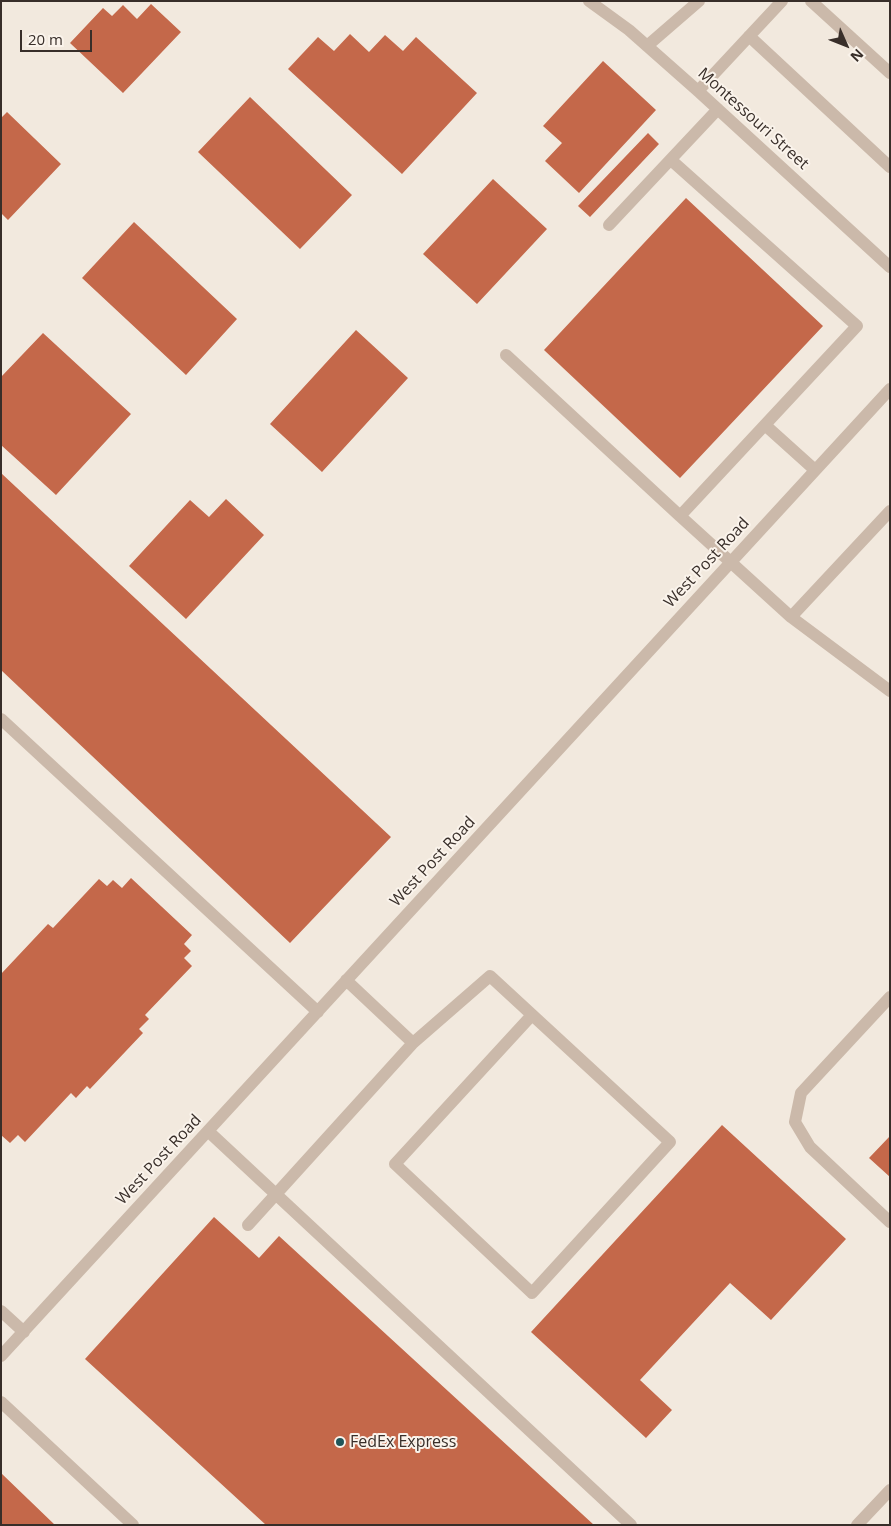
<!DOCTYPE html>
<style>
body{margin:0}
#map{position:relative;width:891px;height:1526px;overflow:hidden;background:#f2e9de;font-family:"Open Sans",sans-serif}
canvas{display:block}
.frame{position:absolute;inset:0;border:2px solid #382e29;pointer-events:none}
.north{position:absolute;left:821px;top:20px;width:50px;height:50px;-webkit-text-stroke:4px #faf3eb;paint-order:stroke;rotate:134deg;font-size:14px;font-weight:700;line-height:20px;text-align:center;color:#382e29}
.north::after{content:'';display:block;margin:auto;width:18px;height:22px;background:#382e29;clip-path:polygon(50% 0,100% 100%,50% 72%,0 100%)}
.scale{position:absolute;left:20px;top:30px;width:72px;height:22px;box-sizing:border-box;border:2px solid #382e29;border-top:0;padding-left:6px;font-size:15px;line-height:18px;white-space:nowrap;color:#382e29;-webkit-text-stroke:4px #faf3eb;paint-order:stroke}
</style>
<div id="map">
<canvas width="891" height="1526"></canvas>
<div class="frame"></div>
<div class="north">N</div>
<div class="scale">20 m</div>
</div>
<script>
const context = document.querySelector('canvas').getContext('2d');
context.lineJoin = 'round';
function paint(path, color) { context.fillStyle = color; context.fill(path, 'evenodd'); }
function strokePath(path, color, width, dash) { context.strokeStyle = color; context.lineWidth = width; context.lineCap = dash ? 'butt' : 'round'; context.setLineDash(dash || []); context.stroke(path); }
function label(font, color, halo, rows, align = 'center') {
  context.font = font + ' "Open Sans",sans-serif'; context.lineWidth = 4; context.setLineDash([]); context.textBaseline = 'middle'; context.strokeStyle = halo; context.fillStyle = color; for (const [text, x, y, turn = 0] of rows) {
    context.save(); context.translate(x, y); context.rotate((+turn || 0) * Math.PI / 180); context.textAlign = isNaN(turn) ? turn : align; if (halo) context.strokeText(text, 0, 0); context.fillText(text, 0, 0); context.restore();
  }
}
const building = new Path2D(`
 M151,4L181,32L123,93L70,43L103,8L112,16L123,5L137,19Z
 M350,34L369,52L385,35L403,51L416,37L477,93L402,174L288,69L318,37L334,51Z
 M603,61L656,110L579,193L545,161L562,143L543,126Z
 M250,97L352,195L300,249L198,152Z
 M7,112L61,164L8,220L1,213V118Z
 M648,133L659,144L590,217L578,206Z
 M493,179L547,229L477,304L423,254Z
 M686,198L823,326L680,478L544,350Z
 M134,222L237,319L186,375L82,278Z
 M356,330L408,378L322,472L270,424Z
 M43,333L131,414L56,495L1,445V377Z
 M1,473L391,837L290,943L1,670Z
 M226,499L264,535L186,619L129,566L190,500L209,517Z
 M131,878L192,935L184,944L191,951L184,958L192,966L145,1015L149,1019L139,1029L143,1033L90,1089L87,1086L76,1098L71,1093L25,1142L18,1135L10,1143L1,1135V974L48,924L53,928L99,879L107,886L113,880L122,888Z
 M722,1125L846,1239L771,1320L730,1283L640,1380L672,1410L646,1438L531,1332Z
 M890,1136V1177L869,1158Z
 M214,1217L259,1258L279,1236L594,1525H266L85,1359Z
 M1,1473L55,1525H1Z`);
const minor = new Path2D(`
 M589,1L629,30L698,91L890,267
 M811,1L890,73
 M749,36L890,167
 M647,46L699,1
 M698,91L782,1
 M609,225L718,109
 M506,355L680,516L857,326L671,160
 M765,425L815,470
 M680,516L791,617L890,691
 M791,617L890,511
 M1,719L318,1012
 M346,980L413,1043L490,976L670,1142L532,1293L395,1164L532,1015
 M890,997L801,1093L795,1122L810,1147L890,1222
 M208,1131L631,1525
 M248,1225L413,1043
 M1,1311L24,1332
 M1,1356L890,389
 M1,1402L133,1525
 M857,1525L890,1490`);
const markers = [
 [340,1442,5,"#1f5559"]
];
const streetNames = [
 ["Montessouri Street",753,119,42],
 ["West Post Road",707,563,-47],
 ["West Post Road",433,862,-47],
 ["West Post Road",159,1160,-47]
];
const poiNames = [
 ["FedEx Express",350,1442]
];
paint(building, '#c4684a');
strokePath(minor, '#cbb9aa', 12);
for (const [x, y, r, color] of markers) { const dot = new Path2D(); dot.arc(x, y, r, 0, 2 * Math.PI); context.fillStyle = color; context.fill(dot); strokePath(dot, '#faf3eb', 2); }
label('16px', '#382e29', '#faf3eb', streetNames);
label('16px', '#382e29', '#faf3eb', poiNames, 'left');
</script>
